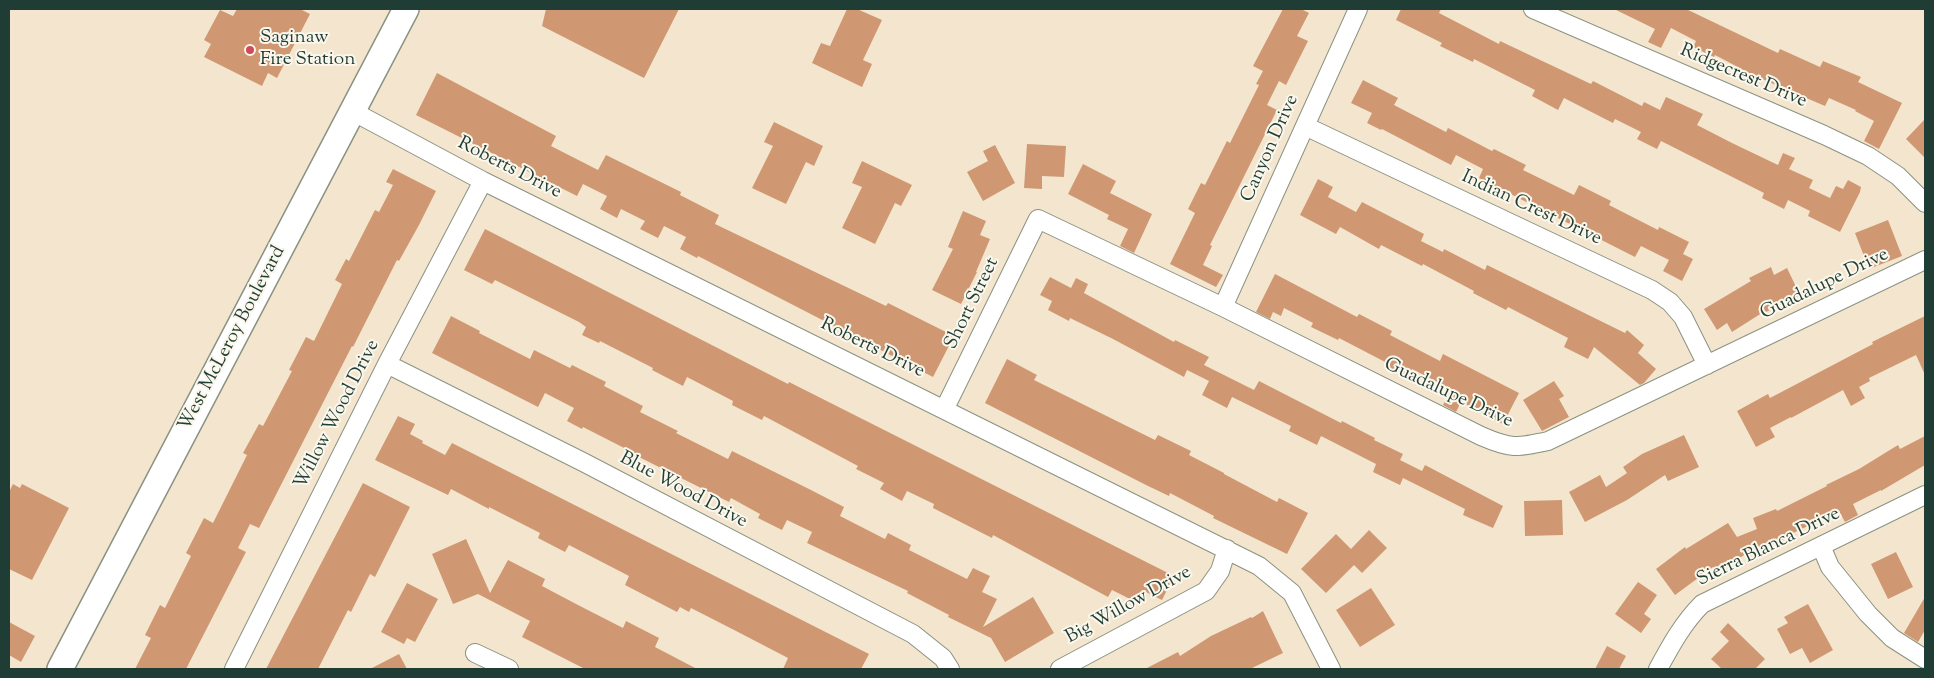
<!DOCTYPE html>
<style>
body{margin:0}
#map{position:relative;width:1934px;height:678px;overflow:hidden;background:#f4e6ce;font-family:"Sorts Mill Goudy",serif}
canvas{display:block}
.frame{position:absolute;inset:0;border:10px solid #1f3d34;pointer-events:none}
</style>
<div id="map">
<canvas width="1934" height="678"></canvas>
<div class="frame"></div>
</div>
<script>
const context = document.querySelector('canvas').getContext('2d');
context.lineJoin = 'round';
function paint(path, color) { context.fillStyle = color; context.fill(path, 'evenodd'); }
function strokePath(path, color, width, dash) { context.strokeStyle = color; context.lineWidth = width; context.lineCap = dash ? 'butt' : 'round'; context.setLineDash(dash || []); context.stroke(path); }
function label(font, color, halo, rows, align = 'center') {
  context.font = font + ' "Sorts Mill Goudy",serif'; context.lineWidth = 4; context.setLineDash([]); context.textBaseline = 'middle'; context.strokeStyle = halo; context.fillStyle = color; for (const [text, x, y, turn = 0] of rows) {
    context.save(); context.translate(x, y); context.rotate((+turn || 0) * Math.PI / 180); context.textAlign = isNaN(turn) ? turn : align; if (halo) context.strokeText(text, 0, 0); context.fillText(text, 0, 0); context.restore();
  }
}
const building = new Path2D(`
 M237,9H300L310,14L277,78L268,73L262,86L204,57L211,44L204,40L220,10L233,16Z
 M546,9H679L644,78L542,26Z
 M847,9H857L882,20L863,60L872,64L862,87L812,63L821,43L830,46Z
 M1283,9H1301L1309,13L1297,36L1308,41L1286,85L1279,81L1267,105L1277,110L1210,245L1212,246L1203,265L1223,275L1216,287L1170,264L1195,213L1188,209L1201,183L1205,185L1227,141L1230,143L1259,85L1256,84L1263,71L1253,66Z
 M1401,9H1441L1439,13L1499,44L1500,41L1591,84L1593,81L1642,106L1644,102L1660,110L1666,97L1703,114L1697,125L1732,143L1778,165L1783,153L1795,158L1789,169L1813,180L1809,188L1830,198L1836,186L1843,189L1848,180L1861,187L1860,192L1840,232L1808,216L1810,211L1788,200L1784,209L1762,198L1764,193L1661,141L1657,149L1637,139L1641,132L1615,119L1613,123L1564,98L1558,110L1532,96L1535,90L1474,59L1473,62L1440,46L1442,43L1396,20Z
 M1614,9H1686L1778,53L1780,49L1820,67L1823,61L1861,77L1858,82L1902,103L1879,149L1864,141L1874,121L1855,111L1856,110L1829,98L1825,106L1755,76L1715,55L1714,57L1693,47L1696,41L1671,28L1661,48L1648,42L1655,29Z
 M437,73L556,136L551,146L598,170L606,155L681,192L680,195L719,215L715,224L886,306L888,303L954,336L933,377L698,256L697,258L680,249L686,237L664,226L658,238L640,229L645,221L621,209L617,218L600,209L607,196L583,184L577,196L416,115Z
 M1363,80L1398,98L1394,105L1446,132L1448,128L1492,151L1494,149L1526,165L1523,170L1574,195L1579,185L1611,201L1609,205L1658,230L1659,227L1689,242L1683,254L1693,259L1682,281L1663,271L1669,260L1641,246L1635,257L1479,178L1483,169L1456,155L1451,165L1382,129L1381,130L1367,123L1372,113L1351,103Z
 M1925,119V158L1906,139Z
 M774,122L823,146L814,166L806,162L786,204L752,188L773,146L764,142Z
 M1027,144L1066,146L1064,177L1042,176V189L1024,188Z
 M995,145L1015,183L983,201L967,172L988,161L983,151Z
 M862,161L912,185L901,206L895,203L875,244L842,228L862,187L852,183Z
 M1083,164L1116,181L1110,193L1152,214L1134,253L1120,246L1128,229L1107,219L1109,215L1068,194Z
 M393,169L436,191L419,225L399,261L397,260L353,347L352,346L259,528L250,524L238,548L246,552L186,669H135L151,638L145,635L160,605L165,608L191,556L186,553L204,518L213,523L247,455L243,453L259,424L263,426L292,371L289,370L306,337L314,341L342,284L335,280L346,259L349,261L375,210L379,212L393,185L386,182Z
 M1318,179L1333,187L1328,197L1356,212L1362,202L1424,234L1421,241L1443,252L1444,249L1485,270L1487,265L1625,333L1627,330L1644,345L1638,353L1656,369L1644,383L1640,385L1594,347L1588,359L1564,347L1568,338L1508,307L1506,310L1473,293L1474,291L1423,264L1422,266L1381,245L1379,249L1340,227L1336,234L1300,215Z
 M963,211L986,221L980,235L990,239L976,272H977L961,304L932,290L953,249L948,247Z
 M1888,220L1902,256L1869,269L1855,233Z
 M485,229L788,384L789,382L1174,576L1162,600L1142,590L1136,602L1112,590L1108,597L993,535L992,538L933,508L934,504L907,491L902,501L880,489L884,483L856,469L858,466L764,416L762,420L732,405L733,401L687,377L683,386L652,370L653,368L600,341L599,343L582,335L586,327L579,322L495,280L492,284L464,270Z
 M1771,267L1774,275L1787,268L1800,295L1766,312L1765,311L1732,332L1727,323L1717,330L1704,309L1751,281L1749,278Z
 M1275,274L1357,317L1359,314L1392,331L1390,335L1440,361L1443,354L1519,393L1503,424L1461,402L1456,412L1443,405L1451,389L1412,369L1408,377L1386,366L1387,363L1339,338L1338,340L1311,327L1313,323L1284,308L1281,316L1273,312L1270,319L1256,312Z
 M1050,277L1071,288L1076,278L1088,284L1084,293L1174,342L1175,340L1209,357L1204,365L1254,390L1259,381L1341,423L1342,421L1375,438L1374,440L1403,454L1400,460L1422,471L1425,465L1503,506L1493,528L1463,515L1465,509L1403,478L1400,485L1373,472L1376,464L1321,436L1317,445L1289,431L1291,426L1232,397L1227,408L1202,395L1209,381L1187,370L1184,377L1113,339L1070,318L1069,321L1048,310L1052,301L1040,295Z
 M451,316L480,331L479,333L530,359L534,350L570,368L572,365L606,382L604,386L643,406L640,412L678,431L676,433L728,459L732,451L809,489L844,507L840,516L885,539L888,533L911,545L909,550L967,579L973,568L990,576L982,592L997,599L983,627L1033,597L1054,633L1005,662L991,638L948,617L949,615L907,593L908,591L807,543L812,532L787,520L782,530L758,518L760,514L731,498L729,502L629,452L630,451L583,427L582,429L567,421L574,408L545,393L538,407L432,353Z
 M1925,316V375L1916,355L1869,378L1870,381L1859,387L1865,398L1851,406L1843,390L1791,418V417L1770,428L1775,437L1756,447L1737,411L1768,394L1770,398L1873,344L1872,342Z
 M1007,359L1037,375L1034,380L1155,440L1158,435L1191,451L1189,455L1224,473V474L1277,502L1279,498L1308,513L1287,554L1213,518L1214,516L1170,493L1169,496L1146,485L985,403Z
 M1554,381L1564,396L1559,399L1569,417L1542,431L1523,400Z
 M398,416L415,424L410,434L423,441L422,443L445,455L452,443L869,654L861,669H783L788,658L738,632L691,608L689,612L680,607L677,612L625,585L629,576L569,545L565,552L538,538L540,533L489,507V509L451,489L448,495L375,460Z
 M1684,435L1699,467L1668,481L1665,475L1627,500L1585,522L1569,492L1600,475L1606,487L1627,473L1623,467L1642,454Z
 M1925,436V465L1881,491V490L1853,504L1858,515L1845,522L1839,511L1787,536V538L1746,554L1716,572L1713,567L1675,595L1656,569L1685,547L1686,549L1728,523L1737,537L1757,529L1753,518L1776,509L1777,511L1827,486L1826,485L1859,469L1898,445L1900,449Z
 M363,483L410,507L375,577L370,574L351,612L348,610L318,669H266Z
 M13,484L20,488L22,484L69,508L32,580L9,569V492Z
 M1562,500L1563,535L1525,536L1524,501Z
 M1369,530L1387,548L1362,573L1354,565L1326,593L1301,569L1336,534L1351,549Z
 M466,539L490,593L508,560L545,579L542,586L578,605L623,628L626,621L659,638L655,647L697,669H585L522,637L530,621L478,594L453,604L432,554Z
 M1896,552L1913,587L1888,599L1871,564Z
 M1638,582L1657,595L1644,614L1651,619L1641,633L1615,614Z
 M407,583L438,599L415,642L407,638L404,644L381,632Z
 M1371,588L1395,625L1360,647L1336,610Z
 M1925,597V630L1918,642L1904,633Z
 M1808,604L1833,650L1810,663L1802,648L1790,654L1777,629L1788,623L1784,617Z
 M1263,611L1283,653L1250,669H1145L1178,652L1180,656L1211,636L1251,617L1252,618Z
 M9,622L35,636L21,662L9,655Z
 M1728,623L1765,659L1755,669H1722L1711,659L1729,641L1720,632Z
 M1607,646L1626,656L1619,669H1595Z
 M399,654L407,669H370Z`);
const minor = new Path2D(`
 M1533,9L1824,135L1868,156L1898,176L1925,203
 M352,111L483,181L1259,566L1292,593L1331,669
 M1305,126L1652,290L1670,302L1683,317L1707,365
 M1223,307L1358,9
 M387,364L583,462L913,634L943,658L950,669
 M945,408L1038,219L1223,307L1481,436C1511,449 1516,448 1548,441L1925,260
 M1821,546L1830,567L1868,614L1892,638L1925,659
 M475,653L509,669
 M234,669L387,364L483,181
 M1060,669L1206,591L1220,571L1227,549
 M1658,669C1671,645 1683,623 1702,604L1925,495`);
const secondary = new Path2D(`
 M60,669L406,9`);
const markers = [
 [250,50,5,"#d1495b"]
];
const poiNames = [
 ["Saginaw",260,39],
 ["Fire Station",260,61]
];
const streetNames = [
 ["Ridgecrest Drive",1743,77,23],
 ["Canyon Drive",1271,149,-66],
 ["Roberts Drive",509,169,27],
 ["Indian Crest Drive",1531,209,25],
 ["Guadalupe Drive",1825,285,-26],
 ["Short Street",973,304,-64],
 ["West McLeroy Boulevard",233,339,-62],
 ["Roberts Drive",872,349,26],
 ["Guadalupe Drive",1448,394,25],
 ["Willow Wood Drive",338,415,-63],
 ["Blue Wood Drive",683,491,28],
 ["Sierra Blanca Drive",1769,548,-26],
 ["Big Willow Drive",1129,606,-29]
];
paint(building, '#cf9872');
strokePath(minor, '#8a9281', 20);
strokePath(secondary, '#8a9281', 28);
strokePath(minor, '#fff', 18);
strokePath(secondary, '#fff', 25);
for (const [x, y, r, color] of markers) { const dot = new Path2D(); dot.arc(x, y, r, 0, 2 * Math.PI); context.fillStyle = color; context.fill(dot); strokePath(dot, '#fbf7ec', 2); }
label('19px', '#1f3d34', '#fbf7ec', poiNames, 'left');
label('19px', '#1f3d34', '#fbf7ec', streetNames);
</script>
